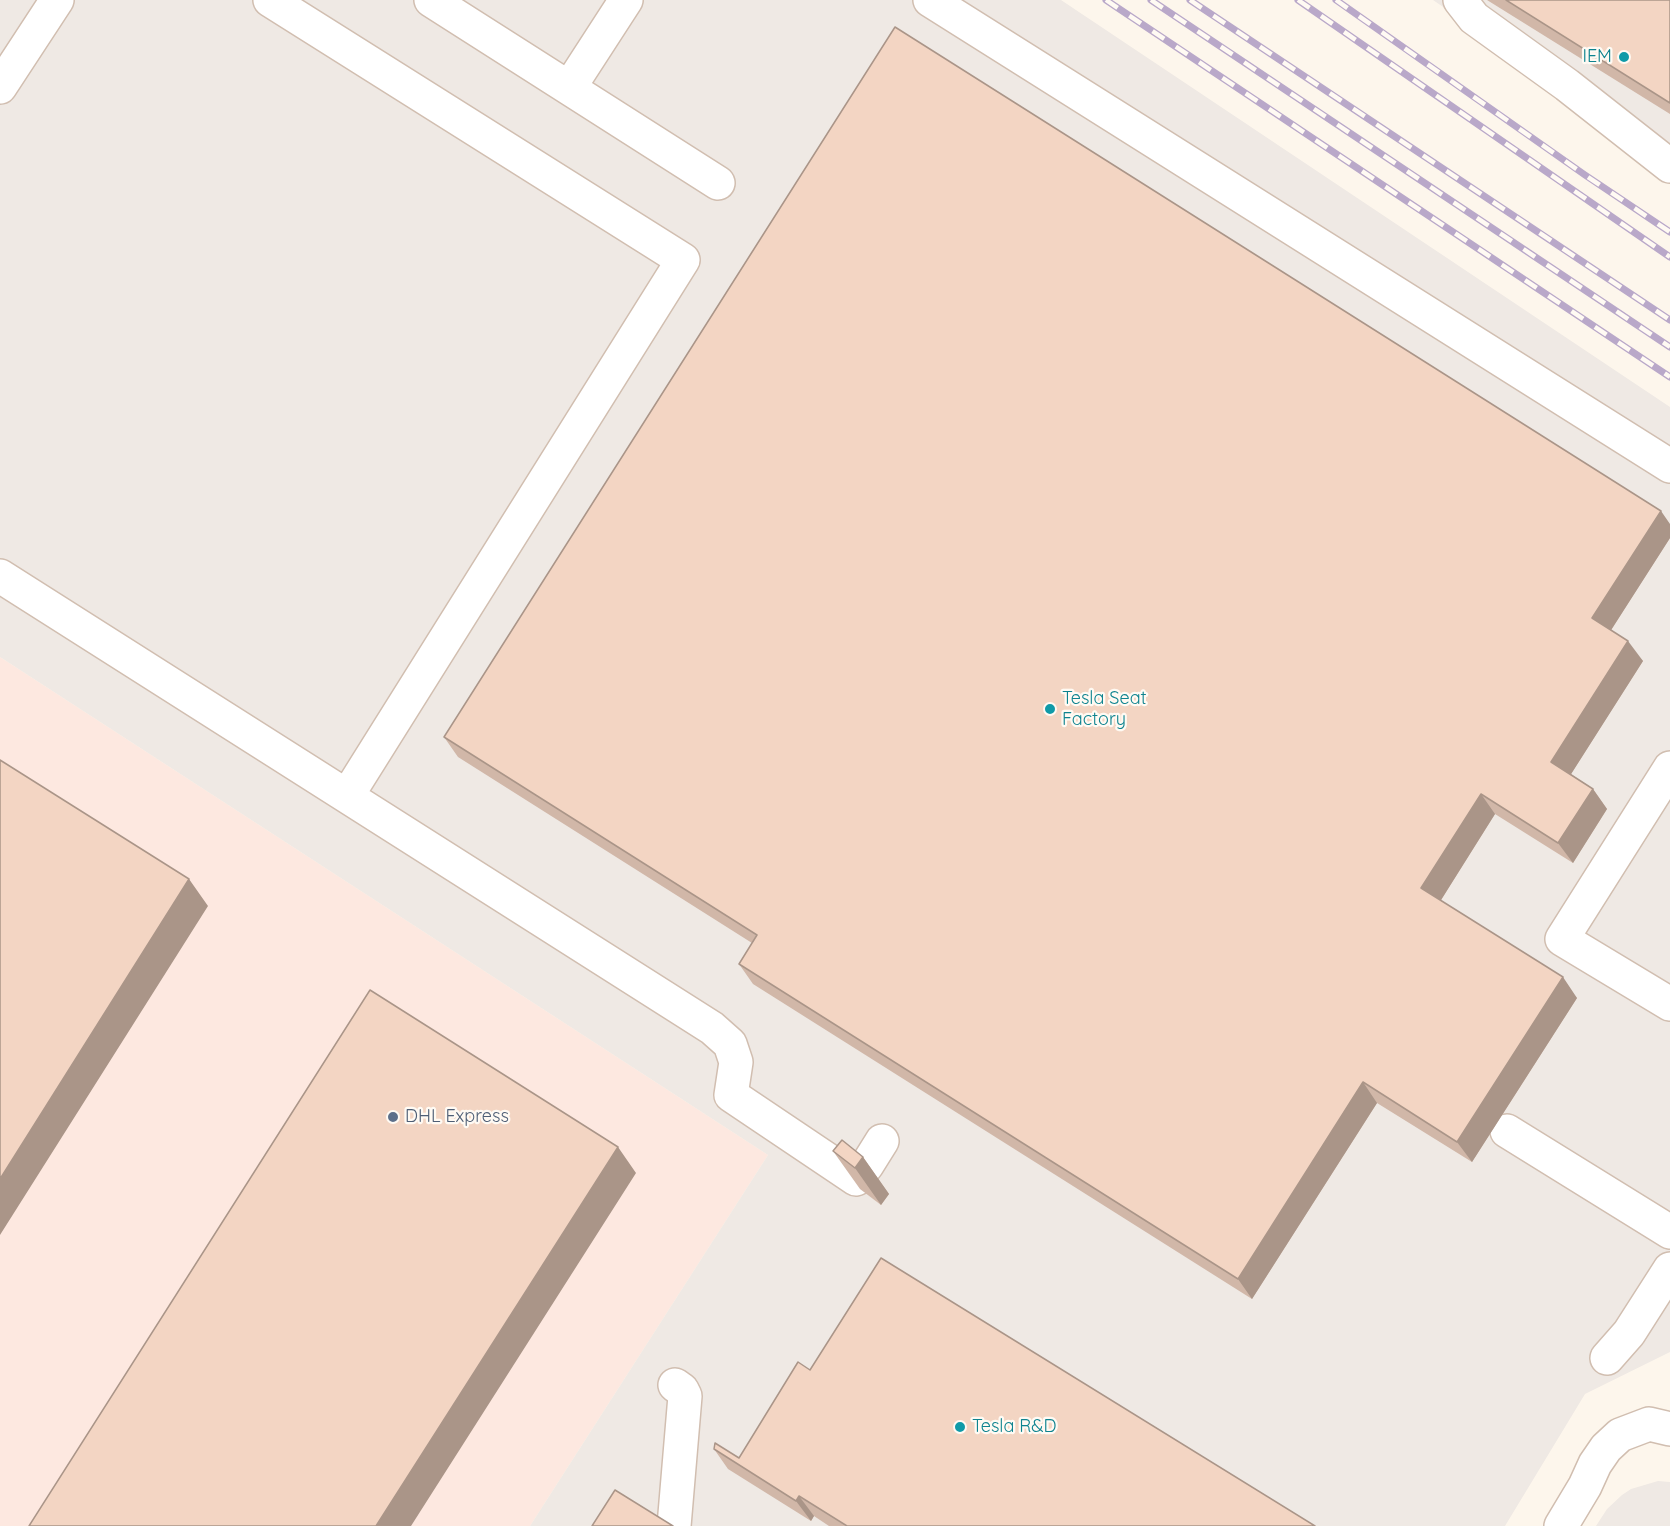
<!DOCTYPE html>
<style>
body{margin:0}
canvas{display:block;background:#fdf6ec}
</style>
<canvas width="1670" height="1526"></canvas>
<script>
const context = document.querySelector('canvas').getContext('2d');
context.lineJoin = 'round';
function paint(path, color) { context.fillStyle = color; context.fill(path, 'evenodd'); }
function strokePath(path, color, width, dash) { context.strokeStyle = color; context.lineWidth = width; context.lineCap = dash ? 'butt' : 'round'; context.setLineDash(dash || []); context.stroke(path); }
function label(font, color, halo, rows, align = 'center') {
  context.font = font + ' Quicksand,sans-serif'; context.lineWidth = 4.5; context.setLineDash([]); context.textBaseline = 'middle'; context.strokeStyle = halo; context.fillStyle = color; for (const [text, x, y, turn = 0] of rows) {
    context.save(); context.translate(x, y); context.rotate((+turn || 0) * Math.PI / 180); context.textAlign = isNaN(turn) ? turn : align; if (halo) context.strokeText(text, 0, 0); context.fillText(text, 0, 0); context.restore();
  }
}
const commercial = new Path2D(`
 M0,657L768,1155L530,1526H0Z`);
const industrial = new Path2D(`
 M0,0H1061L1670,407V1352L1585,1394L1505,1526H530L768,1155L0,657Z
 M1433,0H1670V163Z
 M1658,1481L1670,1482V1526H1596L1607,1509L1622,1495L1631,1489Z`);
const minor = new Path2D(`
 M270,0L683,260L347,796
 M431,0L718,183
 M930,0L1670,466
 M1460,0L1474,18L1567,85L1670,166
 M0,87L57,0
 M569,88L626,0
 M0,576L712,1028L730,1044L736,1062L731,1095L856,1179L867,1165L882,1141
 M1670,768L1562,939L1670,1004
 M1507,1131L1670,1232
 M1607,1358L1629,1333L1670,1269
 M674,1526L685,1396L682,1390L675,1385
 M1561,1526L1585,1486L1595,1464L1606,1448L1620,1435L1649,1424L1670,1429`);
const rail = new Path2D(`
 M1106,0L1670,377
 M1151,0L1670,347
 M1190,0L1670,320
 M1298,0L1670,257
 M1336,0L1585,175L1670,232`);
const wall = new Path2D(`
 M1487,0H1670V114Z
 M1670,538L1611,630L1643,661L1571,774L1593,789L1607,809L1573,863L1495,814L1441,900L1577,998L1472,1162L1377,1103L1252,1299L753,984L739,964L752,943L458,757L444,737Z
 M833,1151L863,1157L889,1194L881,1205L860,1189Z
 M810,1370L1315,1526H829L814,1516L811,1521L728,1469L714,1449L739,1458Z`);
const shadedWall = new Path2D(`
 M1661,511L1670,524V538L1606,638L1592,618Z
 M1628,641L1643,661L1566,782L1551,762Z
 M1593,789L1607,809L1573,863L1558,843Z
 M1481,794L1495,814L1436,908L1421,888Z
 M189,879L208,906L0,1235V1179Z
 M1563,977L1577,998L1472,1162L1457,1142Z
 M1363,1082L1377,1103L1252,1299L1238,1279Z
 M618,1147L636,1173L411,1526H376Z
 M863,1157L889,1194L881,1205L855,1168Z
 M799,1496L814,1516L811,1521L796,1501Z`);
const building = new Path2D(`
 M1506,0H1670V103Z
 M895,27L1661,511L1592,618L1628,641L1551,762L1593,789L1558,843L1481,794L1421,888L1563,977L1457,1142L1363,1082L1238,1279L739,964L757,935L444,737Z
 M0,760L189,879L0,1179Z
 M370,990L618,1147L376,1526H29Z
 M842,1140L863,1157L855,1168L833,1151Z
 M881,1258L1315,1526H847L799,1496L796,1501L714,1449L715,1443L739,1458L798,1362L810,1370Z
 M615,1490L673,1526H592Z`);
const markers = [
 [1624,57,6,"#0f9aa8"],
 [1050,709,6,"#0f9aa8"],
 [393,1117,6,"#5c6f8a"],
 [960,1427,6,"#0f9aa8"]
];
const cultureNames = [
 ["IEM",1612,57,"right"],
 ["Tesla Seat",1062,699],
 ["Factory",1062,720],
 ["Tesla R&D",972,1427]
];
const serviceNames = [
 ["DHL Express",405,1117]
];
paint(commercial, '#fde8e0');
paint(industrial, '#efe9e4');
strokePath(minor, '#d1beb0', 36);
strokePath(minor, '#fff', 33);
strokePath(rail, '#b9a8c9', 7);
strokePath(rail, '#fffaf3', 4.5, [14]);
paint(wall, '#d1b7a8');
paint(shadedWall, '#aa9588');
paint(building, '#f3d5c3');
strokePath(building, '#aa9588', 1.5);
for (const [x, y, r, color] of markers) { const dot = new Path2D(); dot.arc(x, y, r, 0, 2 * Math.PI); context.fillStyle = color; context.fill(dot); strokePath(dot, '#fffaf3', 2); }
label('18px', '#0d838f', '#fffaf3', cultureNames, 'left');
label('18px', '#4e5e75', '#fffaf3', serviceNames, 'left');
</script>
